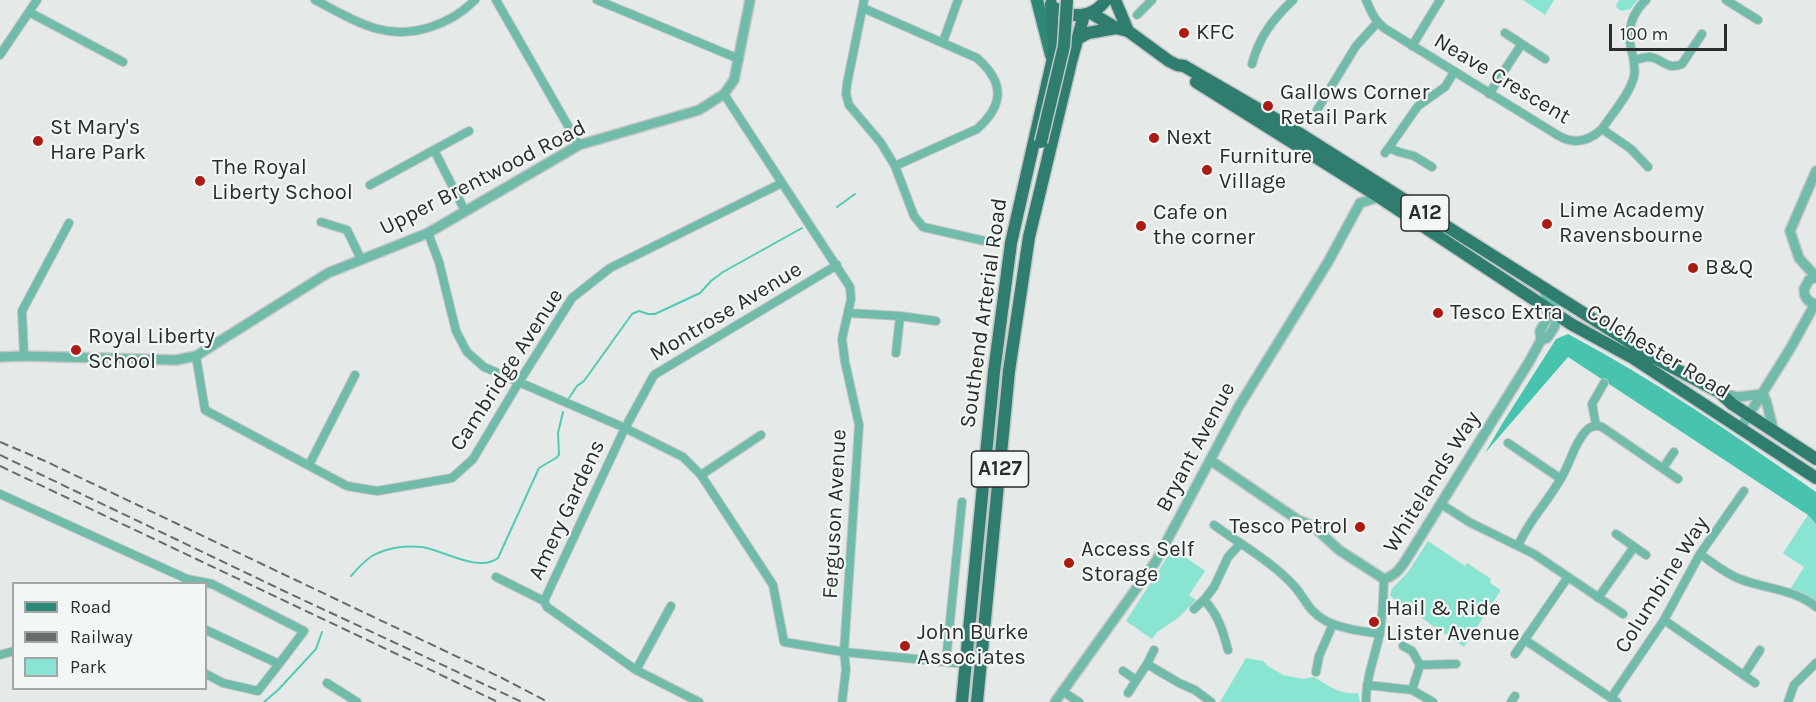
<!DOCTYPE html>
<style>
body{margin:0}
#map{position:relative;width:1816px;height:702px;overflow:hidden;background:#e5e9e8;font-family:Karla,sans-serif}
canvas{display:block}
.legend{position:absolute;left:12px;top:582px;width:195px;height:108px;box-sizing:border-box;background:#f2f7f5;border:2px solid #a2a6a5;margin:0;padding:8px 10px;list-style:none;font-size:18px;color:#2b2d2d}
.legend li{display:flex;align-items:center;gap:12px;height:30px}
.legend b{width:30px;border:2px solid #a2a6a5}
.scale{position:absolute;left:1609px;top:24px;width:118px;height:27px;box-sizing:border-box;border:3px solid #2b2d2d;border-top:0;padding-left:8px;font-size:18px;line-height:21px;white-space:nowrap;color:#2b2d2d;-webkit-text-stroke:4px #f2f7f5;paint-order:stroke}
</style>
<div id="map">
<canvas width="1816" height="702"></canvas>
<ul class="legend">
<li><b style="height:8px;background:#2d8878"></b>Road</li>
<li><b style="height:8px;background:#686b6b"></b>Railway</li>
<li><b style="height:16px;background:#89e4d1"></b>Park</li>
</ul>
<div class="scale">100 m</div>
</div>
<script>
const context = document.querySelector('canvas').getContext('2d');
context.lineJoin = 'round';
function paint(path, color) { context.fillStyle = color; context.fill(path, 'evenodd'); }
function strokePath(path, color, width, dash) { context.strokeStyle = color; context.lineWidth = width; context.lineCap = dash ? 'butt' : 'round'; context.setLineDash(dash || []); context.stroke(path); }
function label(font, color, halo, rows, align = 'center') {
  context.font = font + ' Karla,sans-serif'; context.lineWidth = 4.5; context.setLineDash([]); context.textBaseline = 'middle'; context.strokeStyle = halo; context.fillStyle = color; for (const [text, x, y, turn = 0] of rows) {
    context.save(); context.translate(x, y); context.rotate((+turn || 0) * Math.PI / 180); context.textAlign = isNaN(turn) ? turn : align; if (halo) context.strokeText(text, 0, 0); context.fillText(text, 0, 0); context.restore();
  }
}
const green = new Path2D(`
 M1523,0H1554L1545,15Z
 M1619,0H1638L1630,9L1621,11L1617,8L1616,5Z
 M1808,515L1816,524V607L1788,593L1804,567L1783,553Z
 M1428,541L1465,566L1467,563L1491,579L1490,583L1501,590L1464,647L1393,598L1390,595L1392,589L1408,572Z
 M1173,548L1205,571L1189,595L1196,600L1178,618L1156,633L1152,639L1126,621Z
 M1246,658L1263,661L1268,666L1283,675L1303,679L1314,677C1329,686 1340,695 1358,693L1360,702H1220Z`);
const forest = new Path2D(`
 M1568,334C1655,380 1736,436 1816,492V524L1808,515L1568,357L1485,453L1502,424L1556,339Z`);
const stream = new Path2D(`
 M837,207L855,194
 M569,398L577,386L584,381L632,314L639,311L648,314H655L700,293L711,281L723,272L802,228
 M351,576C357,569 364,561 372,556C386,548 405,545 422,547C443,550 479,573 498,558L539,468L556,458L559,455L558,433L563,412
 M264,702L278,690L316,649L322,632`);
const minor = new Path2D(`
 M315,0C335,10 355,23 378,29C412,38 450,25 475,0
 M496,0L579,145
 M597,0L739,59
 M864,0L847,84L846,94L849,105L881,143L895,166L914,216L923,227L989,242
 M1366,0C1371,11 1374,20 1384,28L1559,136C1575,145 1589,141 1602,129C1612,114 1631,92 1634,76C1636,66 1633,57 1631,48C1627,30 1632,13 1646,0
 M1726,0L1758,20
 M863,8L977,58C1004,82 1005,104 977,129L895,166
 M29,12L123,62
 M1137,15L1152,0
 M1505,33L1545,59
 M943,42L958,0
 M1412,46L1440,0
 M0,55L37,0
 M1634,60C1639,59 1645,57 1649,57C1663,58 1666,71 1682,64L1702,34
 M1252,64C1259,37 1273,19 1293,0
 M724,94L850,287L851,299L842,339L845,362L859,425L844,652L846,669L842,702
 M1489,94L1521,45
 M1317,110L1356,46L1377,23
 M1602,129L1631,149L1648,167
 M1389,148L1399,152L1414,156L1432,167
 M434,150L469,131
 M1385,153L1418,106L1445,87L1454,72
 M370,185L434,150L465,211
 M321,222L347,230L361,259
 M428,233L439,262L456,331L467,352L484,367L625,428L683,457L701,475L773,585L784,642L844,652L966,664
 M848,313L900,316L896,353
 M900,316L936,321
 M24,356L22,311L69,223
 M196,356L205,410L347,486L377,491L452,478L473,459L519,382L572,298L610,268L782,183
 M1596,425L1592,404L1604,383
 M1508,443L1561,479
 M309,465L355,375
 M1663,468L1674,452
 M701,475L761,435
 M0,494L187,579L185,584
 M1441,504L1469,522L1534,554L1623,614
 M1214,525C1240,544 1274,563 1295,587C1306,600 1309,612 1326,621C1342,629 1362,631 1380,634
 M1616,534L1646,555
 M1518,546C1528,521 1548,502 1561,478C1570,464 1574,444 1585,432C1590,426 1596,425 1602,427L1678,479
 M1700,554C1713,563 1726,574 1740,579C1765,589 1795,589 1816,607
 M496,577L544,601
 M187,579L212,584L304,631L279,664
 M1598,598L1634,547
 M1204,600C1218,614 1223,631 1228,650
 M1194,609L1204,600L1214,587L1228,557L1240,544
 M1664,620L1755,683
 M206,630L279,664L258,691L223,683L206,674
 M1525,640L1617,702
 M1403,646L1412,651L1420,665L1456,664
 M1515,654L1568,577
 M0,655L14,651
 M946,661L962,502
 M1147,664L1179,683L1195,690L1211,702
 M636,670L671,606
 M1123,671L1136,680
 M1316,672L1319,656L1333,624
 M1744,675L1760,650
 M327,683L357,702
 M1367,685L1412,690L1433,702
 M1412,690L1420,665
 M1062,691L1079,702
 M1128,693L1147,664L1154,650
 M1611,698L1664,620L1700,554L1744,491
 M699,702L636,670L547,607L544,601L625,428L654,375L837,265
 M1366,702C1366,678 1374,659 1379,637C1383,618 1383,598 1384,579
 M1511,702L1515,696
 M1788,702L1794,685L1816,663`);
const tertiary = new Path2D(`
 M1816,277L1799,258L1790,231L1816,171
 M1816,277L1809,280L1804,289C1804,297 1808,303 1816,304
 M1541,340L1547,338C1552,331 1557,325 1557,315
 M0,357L24,356L176,360L196,356L328,273L428,233L579,145L699,110L724,94L734,80L750,0
 M1724,394L1738,397L1763,394
 M1763,394C1768,402 1770,420 1774,431
 M1740,429L1790,349L1815,304
 M1210,460L1298,520L1313,526L1339,550L1384,579C1394,576 1398,571 1404,563L1529,362L1541,340L1540,331L1548,317L1558,314V307L1546,299L1544,288
 M1055,702L1156,561L1239,406L1328,262L1360,203L1379,197`);
const primary = new Path2D(`
 M1037,0L1051,55`);
const trunk = new Path2D(`
 M1115,0L1128,31
 M1058,9C1075,20 1094,16 1106,0
 M1091,13L1116,28L1128,31L1169,61L1177,65L1184,66L1291,128L1653,357L1719,392L1732,404L1816,459
 M1079,38L1088,33L1116,28
 M1196,82L1379,197L1571,324L1633,358L1816,478
 M962,702L994,372L1011,243L1053,58L1054,39L1051,4
 M977,702L1009,371L1029,237L1071,62L1084,15`);
const rail = new Path2D(`
 M0,442L45,461L502,678L548,702
 M0,455L284,591L522,702
 M0,466L498,702`);
const trunkBridge = new Path2D(`
 M1041,142L1064,46L1067,0`);
const markers = [
 [1184,33,6,"#ab1a13"],
 [1268,106,6,"#ab1a13"],
 [1154,138,6,"#ab1a13"],
 [38,141,6,"#ab1a13"],
 [1207,170,6,"#ab1a13"],
 [200,181,6,"#ab1a13"],
 [1547,224,6,"#ab1a13"],
 [1141,226,6,"#ab1a13"],
 [1693,268,6,"#ab1a13"],
 [1438,313,6,"#ab1a13"],
 [76,350,6,"#ab1a13"],
 [1360,527,6,"#ab1a13"],
 [1069,563,6,"#ab1a13"],
 [1374,622,6,"#ab1a13"],
 [905,646,6,"#ab1a13"]
];
const shields = [
 [1425,213,48],
 [1000,469,57]
];
const shieldNames = [
 ["A12",1425,213],
 ["A127",1000,469]
];
const poiNames = [
 ["KFC",1196,33],
 ["Gallows Corner",1280,93],
 ["Retail Park",1280,118],
 ["St Mary's",50,128],
 ["Hare Park",50,153],
 ["Next",1166,138],
 ["Furniture",1219,157],
 ["Village",1219,182],
 ["The Royal",212,168],
 ["Liberty School",212,193],
 ["Lime Academy",1559,211],
 ["Ravensbourne",1559,236],
 ["Cafe on",1153,213],
 ["the corner",1153,238],
 ["B&Q",1705,268],
 ["Tesco Extra",1450,313],
 ["Royal Liberty",88,337],
 ["School",88,362],
 ["Tesco Petrol",1348,527,"right"],
 ["Access Self",1081,550],
 ["Storage",1081,575],
 ["Hail & Ride",1386,609],
 ["Lister Avenue",1386,634],
 ["John Burke",917,633],
 ["Associates",917,658]
];
const streetNames = [
 ["Neave Crescent",1502,79,31],
 ["Upper Brentwood Road",483,178,-27],
 ["Montrose Avenue",726,312,-31],
 ["Southend Arterial Road",984,313,-82],
 ["Colchester Road",1658,352,31],
 ["Cambridge Avenue",507,370,-57],
 ["Bryant Avenue",1196,447,-62],
 ["Whitelands Way",1432,482,-58],
 ["Amery Gardens",567,510,-65],
 ["Ferguson Avenue",835,514,-87],
 ["Columbine Way",1662,585,-58]
];
paint(green, '#89e4d1');
paint(forest, '#48c3ad');
strokePath(stream, '#51cbb4', 2);
strokePath(minor, '#c4c7c6', 10);
strokePath(tertiary, '#c4c7c6', 12);
strokePath(primary, '#c4c7c6', 15);
strokePath(trunk, '#c4c7c6', 15);
strokePath(minor, '#71bbab', 8);
strokePath(tertiary, '#71bbab', 9);
strokePath(primary, '#2d8878', 12);
strokePath(trunk, '#2f7d6e', 12);
strokePath(rail, '#686b6b', 2, [9, 4.5]);
strokePath(trunkBridge, '#c4c7c6', 15, []);
strokePath(trunkBridge, '#2f7d6e', 12);
for (const [x, y, r, color] of markers) { const dot = new Path2D(); dot.arc(x, y, r, 0, 2 * Math.PI); context.fillStyle = color; context.fill(dot); strokePath(dot, '#f2f7f5', 2); }
for (const [x, y, w] of shields) { const box = new Path2D(); box.roundRect(x - w / 2, y - 18, w, 36, 4.5); context.fillStyle = '#f2f7f5'; context.fill(box); strokePath(box, '#2b2d2d', 1.5); }
label('bold 21px', '#2b2d2d', null, shieldNames);
label('22px', '#2b2d2d', '#f2f7f5', poiNames, 'left');
label('22px', '#2b2d2d', '#f2f7f5', streetNames);
</script>
